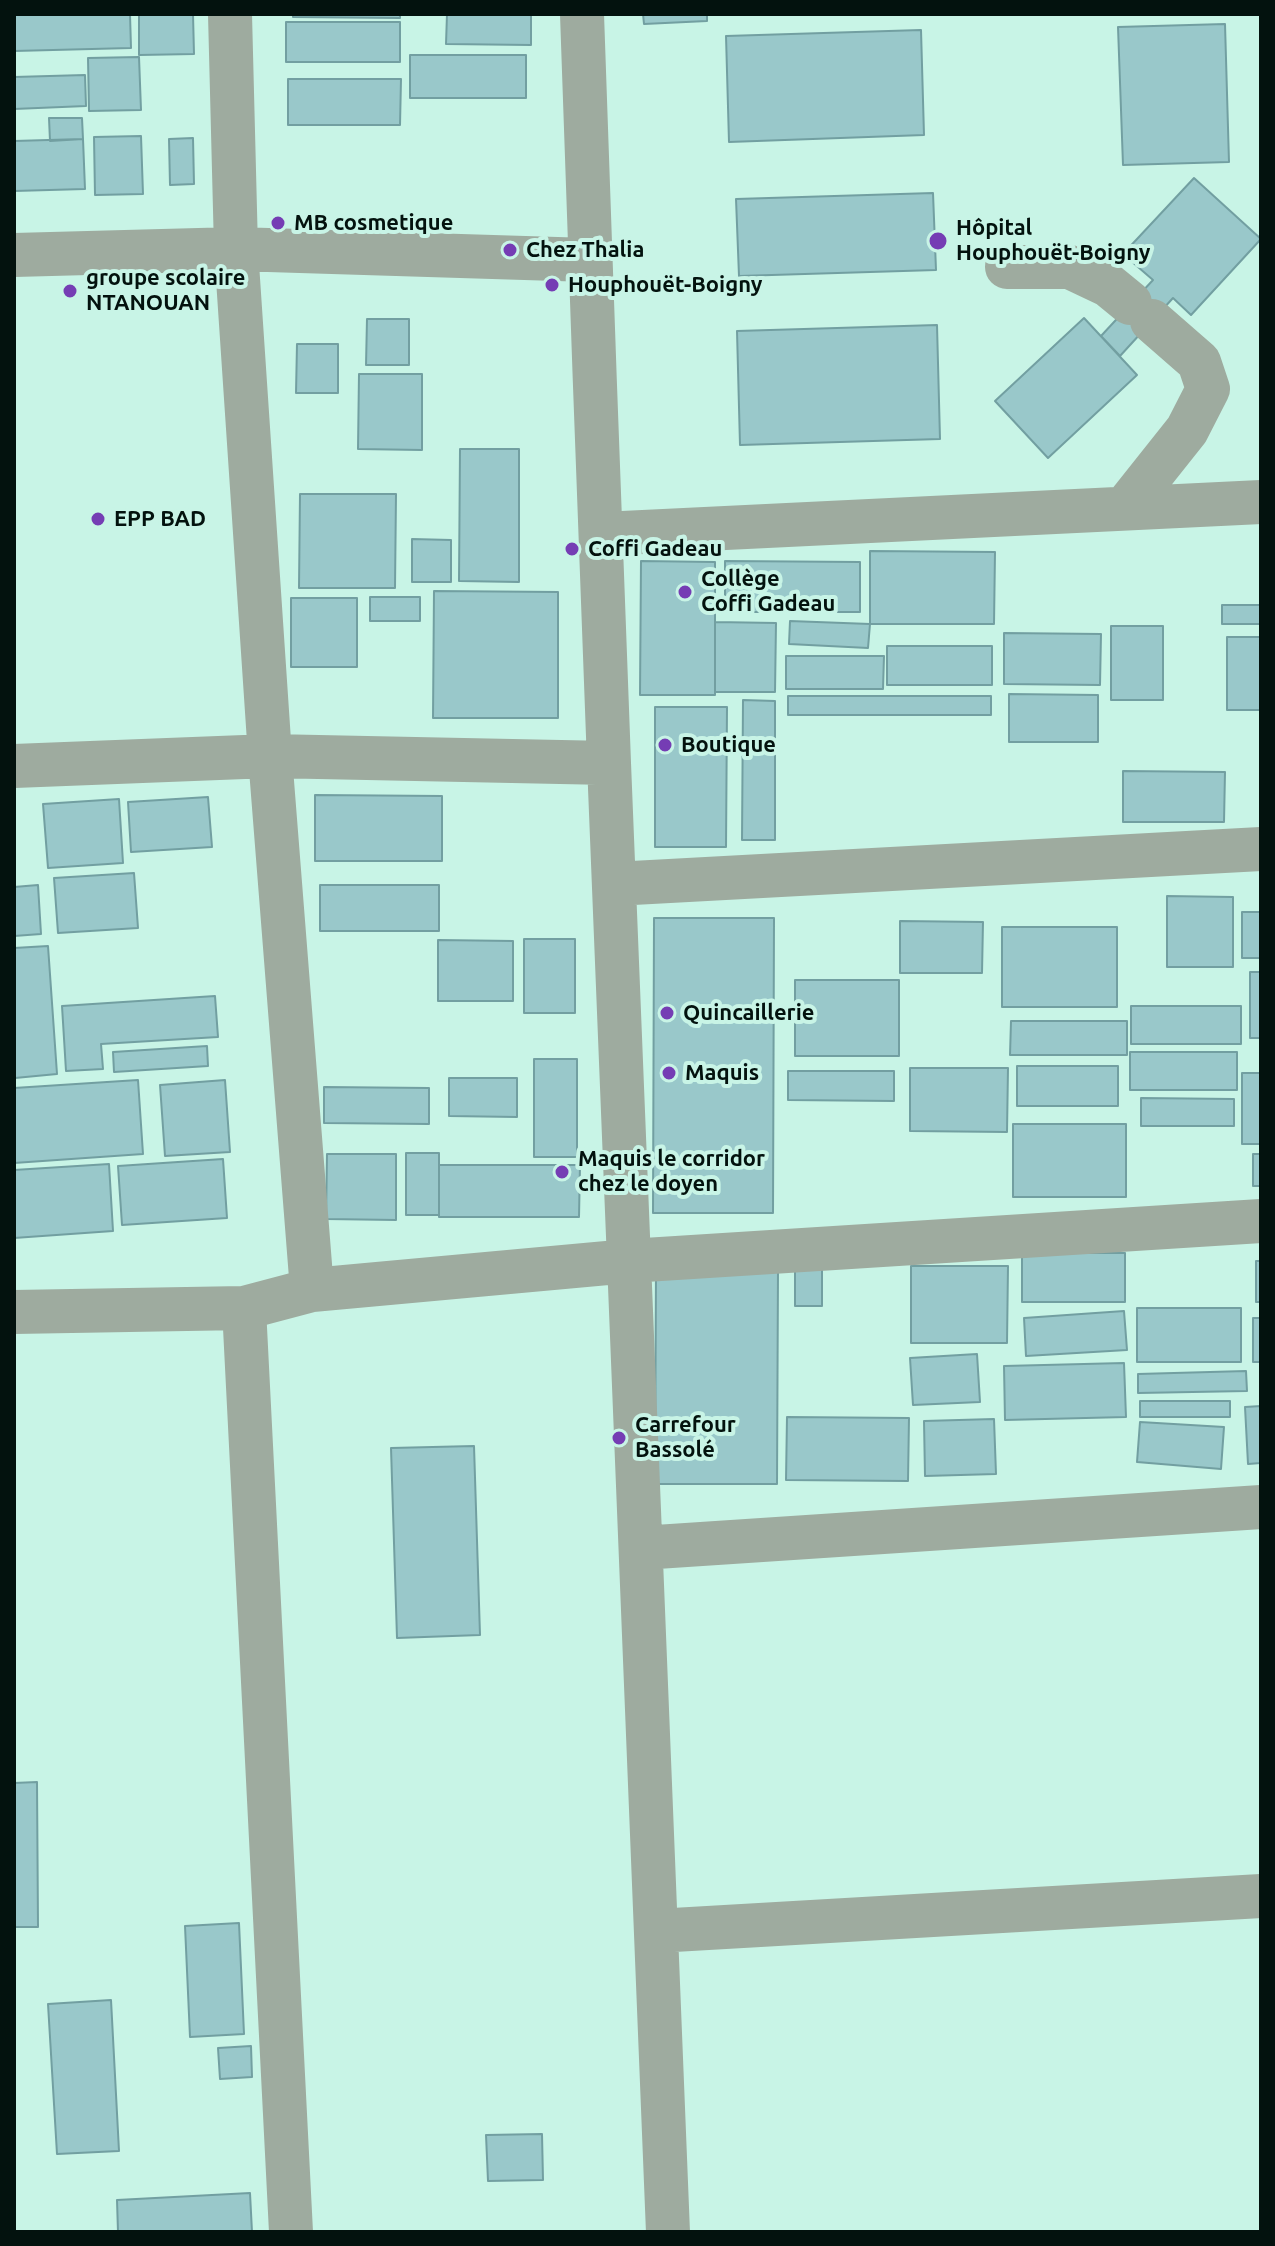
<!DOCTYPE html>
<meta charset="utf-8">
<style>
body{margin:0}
#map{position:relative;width:1275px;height:2246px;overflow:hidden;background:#c8f4e6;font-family:Ubuntu,sans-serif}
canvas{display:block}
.frame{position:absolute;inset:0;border:16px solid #03120e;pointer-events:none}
</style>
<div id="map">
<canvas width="1275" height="2246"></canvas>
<div class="frame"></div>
</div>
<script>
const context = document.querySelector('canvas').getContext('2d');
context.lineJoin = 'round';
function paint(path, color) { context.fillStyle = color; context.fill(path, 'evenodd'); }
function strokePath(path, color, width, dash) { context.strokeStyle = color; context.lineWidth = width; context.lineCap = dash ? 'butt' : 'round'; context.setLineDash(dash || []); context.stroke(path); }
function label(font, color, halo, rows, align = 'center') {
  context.font = font + ' Ubuntu,sans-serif'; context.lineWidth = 8; context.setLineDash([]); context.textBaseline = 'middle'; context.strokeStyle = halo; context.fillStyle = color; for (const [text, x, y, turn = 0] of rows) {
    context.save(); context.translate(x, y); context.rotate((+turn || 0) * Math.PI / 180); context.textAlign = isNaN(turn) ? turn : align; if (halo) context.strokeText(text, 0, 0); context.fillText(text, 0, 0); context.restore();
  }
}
const building = new Path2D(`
 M14,14H130L131,48L14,51Z
 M139,14H193L194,54L139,55Z
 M293,14H400V18L293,17Z
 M447,14H531V45L446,44Z
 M643,14H707V21L644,24Z
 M286,22H400V62H286Z
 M1225,24L1229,162L1123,165L1118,27Z
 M921,30L924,135L729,142L726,36Z
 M410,55H526V98H410Z
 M139,57L141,110L89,111L88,58Z
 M85,75L86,106L14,109V77Z
 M288,79H401L400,125H288Z
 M49,118H82L83,139L50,141Z
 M141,136L143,194L95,195L94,137Z
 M193,138L194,184L170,185L169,139Z
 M83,139L85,189L14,191V141Z
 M1194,178L1261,239L1191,315L1173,298L1120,356L1101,336L1153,280L1123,254Z
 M933,193L936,270L739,276L736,199Z
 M1084,318L1137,375L1048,458L995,401Z
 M367,319H409V365H366Z
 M937,325L940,439L740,445L737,331Z
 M297,344H338V393H296Z
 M359,374H422V450L358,449Z
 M460,449H519V582L459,581Z
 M300,494H396L395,588H299Z
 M412,539L451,540V582H412Z
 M870,551L995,552L994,624H870Z
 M641,561L715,562V695H640Z
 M725,561L860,562V612H725Z
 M434,591L558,592V718H433Z
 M370,597H420V621H370Z
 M291,598H357V667H291Z
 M1222,605H1261V624H1222Z
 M790,621L870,624L868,648L789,644Z
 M715,622L776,623L775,692H715Z
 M1111,626H1163V700H1111Z
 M1004,633L1101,634L1100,685L1004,684Z
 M1227,637H1261V710H1227Z
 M887,646H992V685H887Z
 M786,656H884L883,689H786Z
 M1009,694L1098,695V742H1009Z
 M788,696H991V715H788Z
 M743,700L775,701V840H742Z
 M655,707H727L726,847H655Z
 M1123,771L1225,772L1224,822H1123Z
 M315,795L442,796V861H315Z
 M208,797L212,847L131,852L128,802Z
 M119,799L123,863L48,868L43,804Z
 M134,873L138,928L58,933L54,878Z
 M38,885L41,934L14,936V887Z
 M320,885H439V931H320Z
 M1167,896L1233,897V967H1167Z
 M1242,912H1261V958H1242Z
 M654,918H774L773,1213H653Z
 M900,921L983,922L982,973H900Z
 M1002,927H1117V1007H1002Z
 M524,939H575V1013H524Z
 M438,940L513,941V1001H438Z
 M48,946L57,1074L15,1078L14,948Z
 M1250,972H1261V1038H1250Z
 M795,980H899V1056H795Z
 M215,996L218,1037L101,1044L103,1069L66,1071L62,1006Z
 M1131,1006H1241V1044H1131Z
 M1011,1021H1127V1055H1010Z
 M207,1046L208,1066L114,1072L113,1052Z
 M1130,1052H1237V1090H1130Z
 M534,1059H577V1157H534Z
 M1017,1066H1118V1106H1017Z
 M910,1068H1008L1007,1132L910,1131Z
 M788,1071H894V1101L788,1100Z
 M1242,1073H1261V1144H1242Z
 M449,1078H517V1117L449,1116Z
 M138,1080L143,1154L14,1163V1088Z
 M225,1080L230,1152L165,1156L160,1085Z
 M324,1087L429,1088V1124L324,1123Z
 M1141,1098L1234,1099V1126H1141Z
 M1013,1124H1126V1197H1013Z
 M406,1153H439V1215H406Z
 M327,1154H396V1220L326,1219Z
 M1253,1154H1261V1186H1253Z
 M223,1159L227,1218L122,1225L118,1166Z
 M109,1164L113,1231L14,1238V1170Z
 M439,1165H580L579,1217H439Z
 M1022,1253H1125V1302H1022Z
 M795,1259L822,1260V1306H795Z
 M1256,1261H1261V1302H1256Z
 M911,1266H1008L1007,1343H911Z
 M656,1268L778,1269L777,1484H655Z
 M1137,1308H1241V1362H1137Z
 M1124,1311L1127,1350L1026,1356L1024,1318Z
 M1253,1318H1261V1362H1253Z
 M977,1354L980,1402L913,1405L910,1358Z
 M1124,1363L1126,1417L1005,1420L1004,1366Z
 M1246,1371L1247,1391L1138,1393V1374Z
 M1140,1401H1230V1417H1140Z
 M1261,1406V1463L1248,1464L1245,1407Z
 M787,1417L909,1418L908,1481L786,1480Z
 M994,1419L996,1474L925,1476L924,1421Z
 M1140,1422L1224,1427L1221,1469L1137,1462Z
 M474,1446L480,1635L397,1638L391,1448Z
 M37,1782L38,1927H14V1783Z
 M239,1923L244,2034L190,2037L185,1926Z
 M111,2000L119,2151L57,2154L48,2004Z
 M251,2046L252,2077L220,2079L218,2048Z
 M542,2134L543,2180L488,2181L486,2135Z
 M250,2193L252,2232H118L117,2200Z`);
const minor = new Path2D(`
 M230,14L236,249L270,756L312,1290
 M582,14C589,264 601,513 609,763L668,2232
 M14,255L236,249L589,260
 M1007,267H1070L1108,285L1130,303
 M1125,508L1187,430L1208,389L1199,362L1152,321
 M602,534L1261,502
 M14,766L270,756L609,763
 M614,884L1261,849
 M244,1308L291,2232
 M14,1312L244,1308L312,1290L629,1261L1261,1221
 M641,1548L1261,1507
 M656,1931L1261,1896`);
const markers = [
 [278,223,8,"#753db4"],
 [938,241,10,"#753db4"],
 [510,250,8,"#753db4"],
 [552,285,8,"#753db4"],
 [70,291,8,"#753db4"],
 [98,519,8,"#753db4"],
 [572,549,8,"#753db4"],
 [685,592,8,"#753db4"],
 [665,745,8,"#753db4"],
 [667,1013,8,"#753db4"],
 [669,1073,8,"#753db4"],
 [562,1172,8,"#753db4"],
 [619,1438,8,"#753db4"]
];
const poiNames = [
 ["MB cosmetique",294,223],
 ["Hôpital",956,228],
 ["Houphouët-Boigny",956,253],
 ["Chez Thalia",526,250],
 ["groupe scolaire",86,278],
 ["NTANOUAN",86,303],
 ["Houphouët-Boigny",568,285],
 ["EPP BAD",114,519],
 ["Coffi Gadeau",588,549],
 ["Collège",701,579],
 ["Coffi Gadeau",701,604],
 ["Boutique",681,745],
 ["Quincaillerie",683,1013],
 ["Maquis",685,1073],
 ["Maquis le corridor",578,1159],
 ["chez le doyen",578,1184],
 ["Carrefour",635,1425],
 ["Bassolé",635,1450]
];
paint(building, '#99c8ca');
strokePath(building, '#729fa1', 2);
strokePath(minor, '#9eab9f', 44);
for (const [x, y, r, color] of markers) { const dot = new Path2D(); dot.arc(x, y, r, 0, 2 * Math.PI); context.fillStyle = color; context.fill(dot); strokePath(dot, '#c8f4e6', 3); }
label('bold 22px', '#03120e', '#c8f4e6', poiNames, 'left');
</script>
